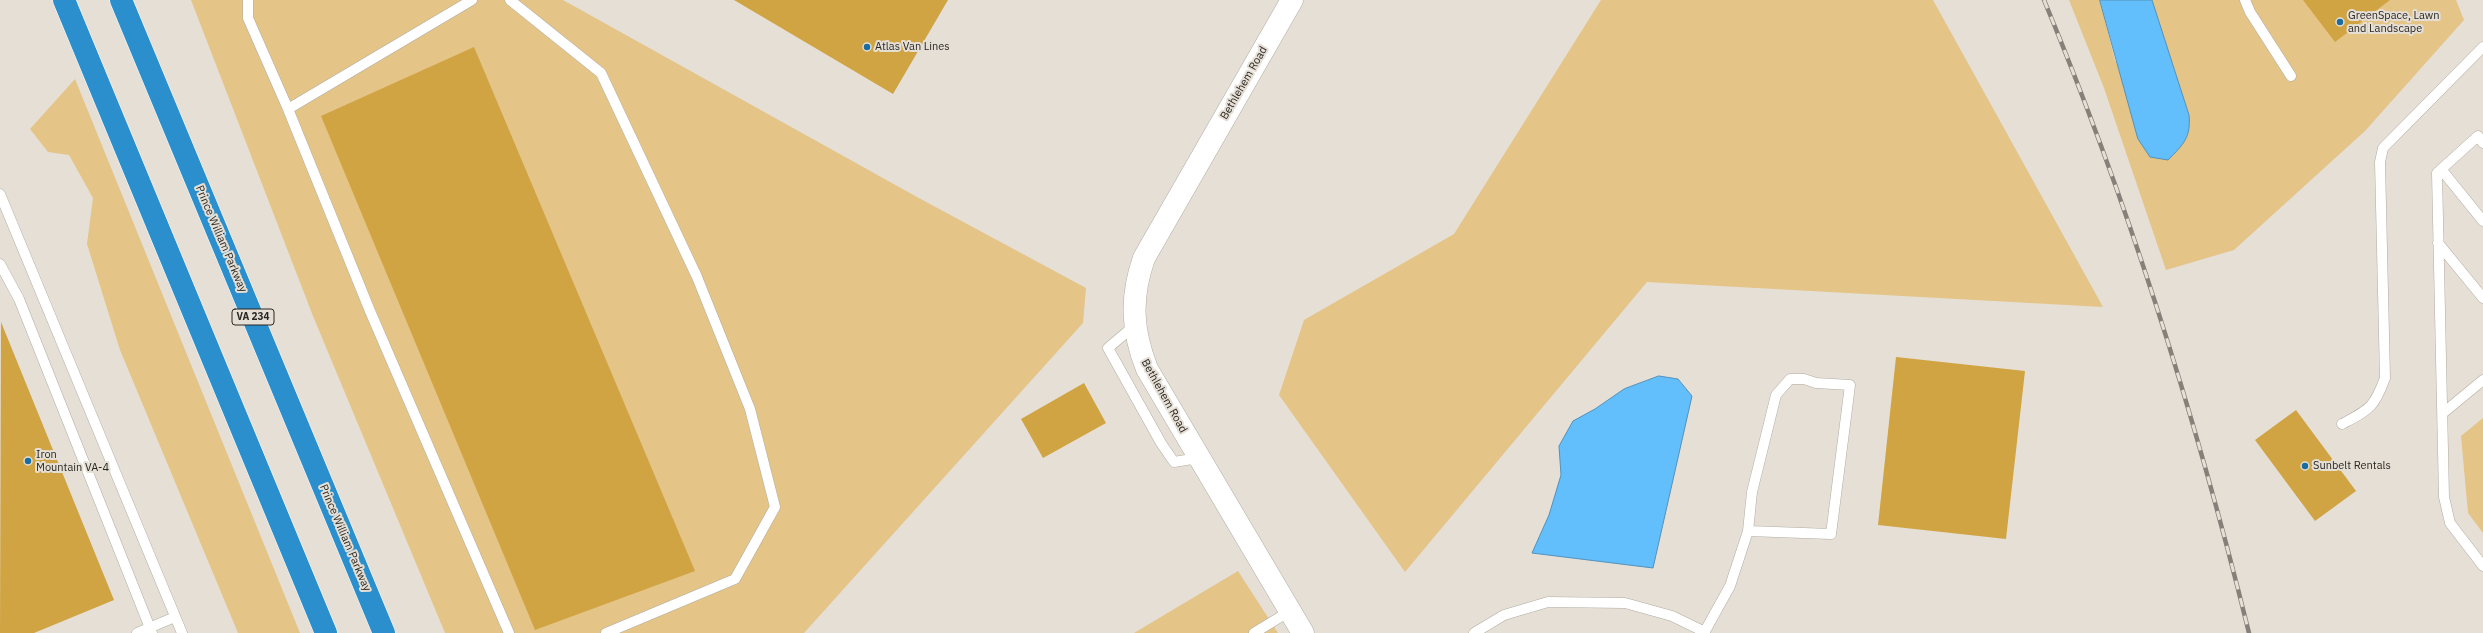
<!DOCTYPE html>
<style>
body{margin:0}
canvas{display:block;background:#e5dfd5}
</style>
<canvas width="2483" height="633"></canvas>
<script>
const context = document.querySelector('canvas').getContext('2d');
context.lineJoin = 'round';
function paint(path, color) { context.fillStyle = color; context.fill(path, 'evenodd'); }
function strokePath(path, color, width, dash) { context.strokeStyle = color; context.lineWidth = width; context.lineCap = dash ? 'butt' : 'round'; context.setLineDash(dash || []); context.stroke(path); }
function label(font, color, halo, rows, align = 'center') {
  context.font = font + ' "IBM Plex Sans",sans-serif'; context.lineWidth = 4; context.setLineDash([]); context.textBaseline = 'middle'; context.strokeStyle = halo; context.fillStyle = color; for (const [text, x, y, turn = 0] of rows) {
    context.save(); context.translate(x, y); context.rotate((+turn || 0) * Math.PI / 180); context.textAlign = isNaN(turn) ? turn : align; if (halo) context.strokeText(text, 0, 0); context.fillText(text, 0, 0); context.restore();
  }
}
const green = new Path2D(`
 M191,0H563L917,197L1086,288L1083,323L804,633H445L313,316Z
 M1601,0H1933L2103,307L1647,282L1405,572L1279,395L1304,320L1454,234Z
 M2069,0H2100L2115,61L2189,115L2152,0H2456L2464,20L2365,131L2234,250L2166,270L2104,88Z
 M75,79L300,633H238L120,350L87,244L93,198L69,155L48,152L30,129Z
 M2483,418V533L2468,513L2461,436Z
 M1238,571L1278,633H1134Z`);
const water = new Path2D(`
 M2100,0H2152L2189,115C2191,137 2184,144 2168,160L2150,157L2138,139Z
 M1659,376L1678,379L1692,396L1653,568L1532,553L1549,515L1561,475L1559,446L1573,421L1595,409L1624,389Z`);
const building = new Path2D(`
 M734,0H948L893,94Z
 M2303,0H2390L2335,42Z
 M474,47L695,571L535,630L321,116Z
 M1,322L114,600L34,633H0Z
 M1896,357L2025,371L2006,539L1878,525Z
 M1084,383L1106,423L1043,458L1021,419Z
 M2296,410L2356,491L2315,521L2255,440Z`);
const service = new Path2D(`
 M248,0V18L288,109L370,311L509,633
 M510,0L601,73L697,277L750,409L775,507L735,579L606,633
 M2245,0L2250,12L2291,76
 M288,109L472,0
 M2483,143L2478,136L2437,173L2444,497L2450,523L2483,566
 M2441,169L2483,221
 M0,194L182,633
 M2438,243L2483,298
 M0,264L19,299L152,633
 M1134,326L1108,348L1161,443L1174,462L1198,458
 M2443,413L2483,380
 M2342,424C2370,409 2374,408 2385,378L2380,162L2383,148L2483,47
 M137,633L175,617
 M1254,633L1290,611
 M1474,633L1504,615L1548,602L1625,603L1672,616L1705,632
 M1704,633L1730,586L1748,531L1752,492L1776,395L1790,379H1804L1816,383L1850,385L1831,534L1748,531`);
const tertiary = new Path2D(`
 M1292,0L1144,258C1130,298 1132,331 1147,369L1303,633`);
const motorway = new Path2D(`
 M64,0L326,633
 M121,0L384,633`);
const rail = new Path2D(`
 M2044,0C2129,205 2196,418 2249,633`);
const markers = [
 [2340,22,4,"#1a6d9e"],
 [867,47,4,"#1a6d9e"],
 [28,461,4,"#1a6d9e"],
 [2305,466,4,"#1a6d9e"]
];
const shields = [
 [253,317,42]
];
const shieldNames = [
 ["VA 234",253,317]
];
const poiNames = [
 ["GreenSpace, Lawn",2348,16],
 ["and Landscape",2348,29],
 ["Atlas Van Lines",875,47],
 ["Iron",36,455],
 ["Mountain VA-4",36,468],
 ["Sunbelt Rentals",2313,466]
];
const streetNames = [
 ["Bethlehem Road",1244,83,-60],
 ["Prince William Parkway",221,239,67],
 ["Bethlehem Road",1164,396,61],
 ["Prince William Parkway",345,538,67]
];
paint(green, '#e4c487');
paint(water, '#63befc');
strokePath(water, '#5291bb', 1);
paint(building, '#d1a443');
strokePath(service, '#b1aca2', 11);
strokePath(tertiary, '#b1aca2', 23);
strokePath(motorway, '#fff', 23);
strokePath(service, '#fff', 10);
strokePath(tertiary, '#fff', 22);
strokePath(motorway, '#2a8fcc', 22);
strokePath(rail, '#85817a', 4.5);
strokePath(rail, '#e5dfd5', 3, [9]);
for (const [x, y, r, color] of markers) { const dot = new Path2D(); dot.arc(x, y, r, 0, 2 * Math.PI); context.fillStyle = color; context.fill(dot); strokePath(dot, '#e5dfd5', 1.5); }
for (const [x, y, w] of shields) { const box = new Path2D(); box.roundRect(x - w / 2, y - 8, w, 16, 3); context.fillStyle = '#e5dfd5'; context.fill(box); strokePath(box, '#292723', 1); }
label('bold 10px', '#292723', null, shieldNames);
label('11px', '#292723', '#e5dfd5', poiNames, 'left');
label('11px', '#292723', '#e5dfd5', streetNames);
</script>
